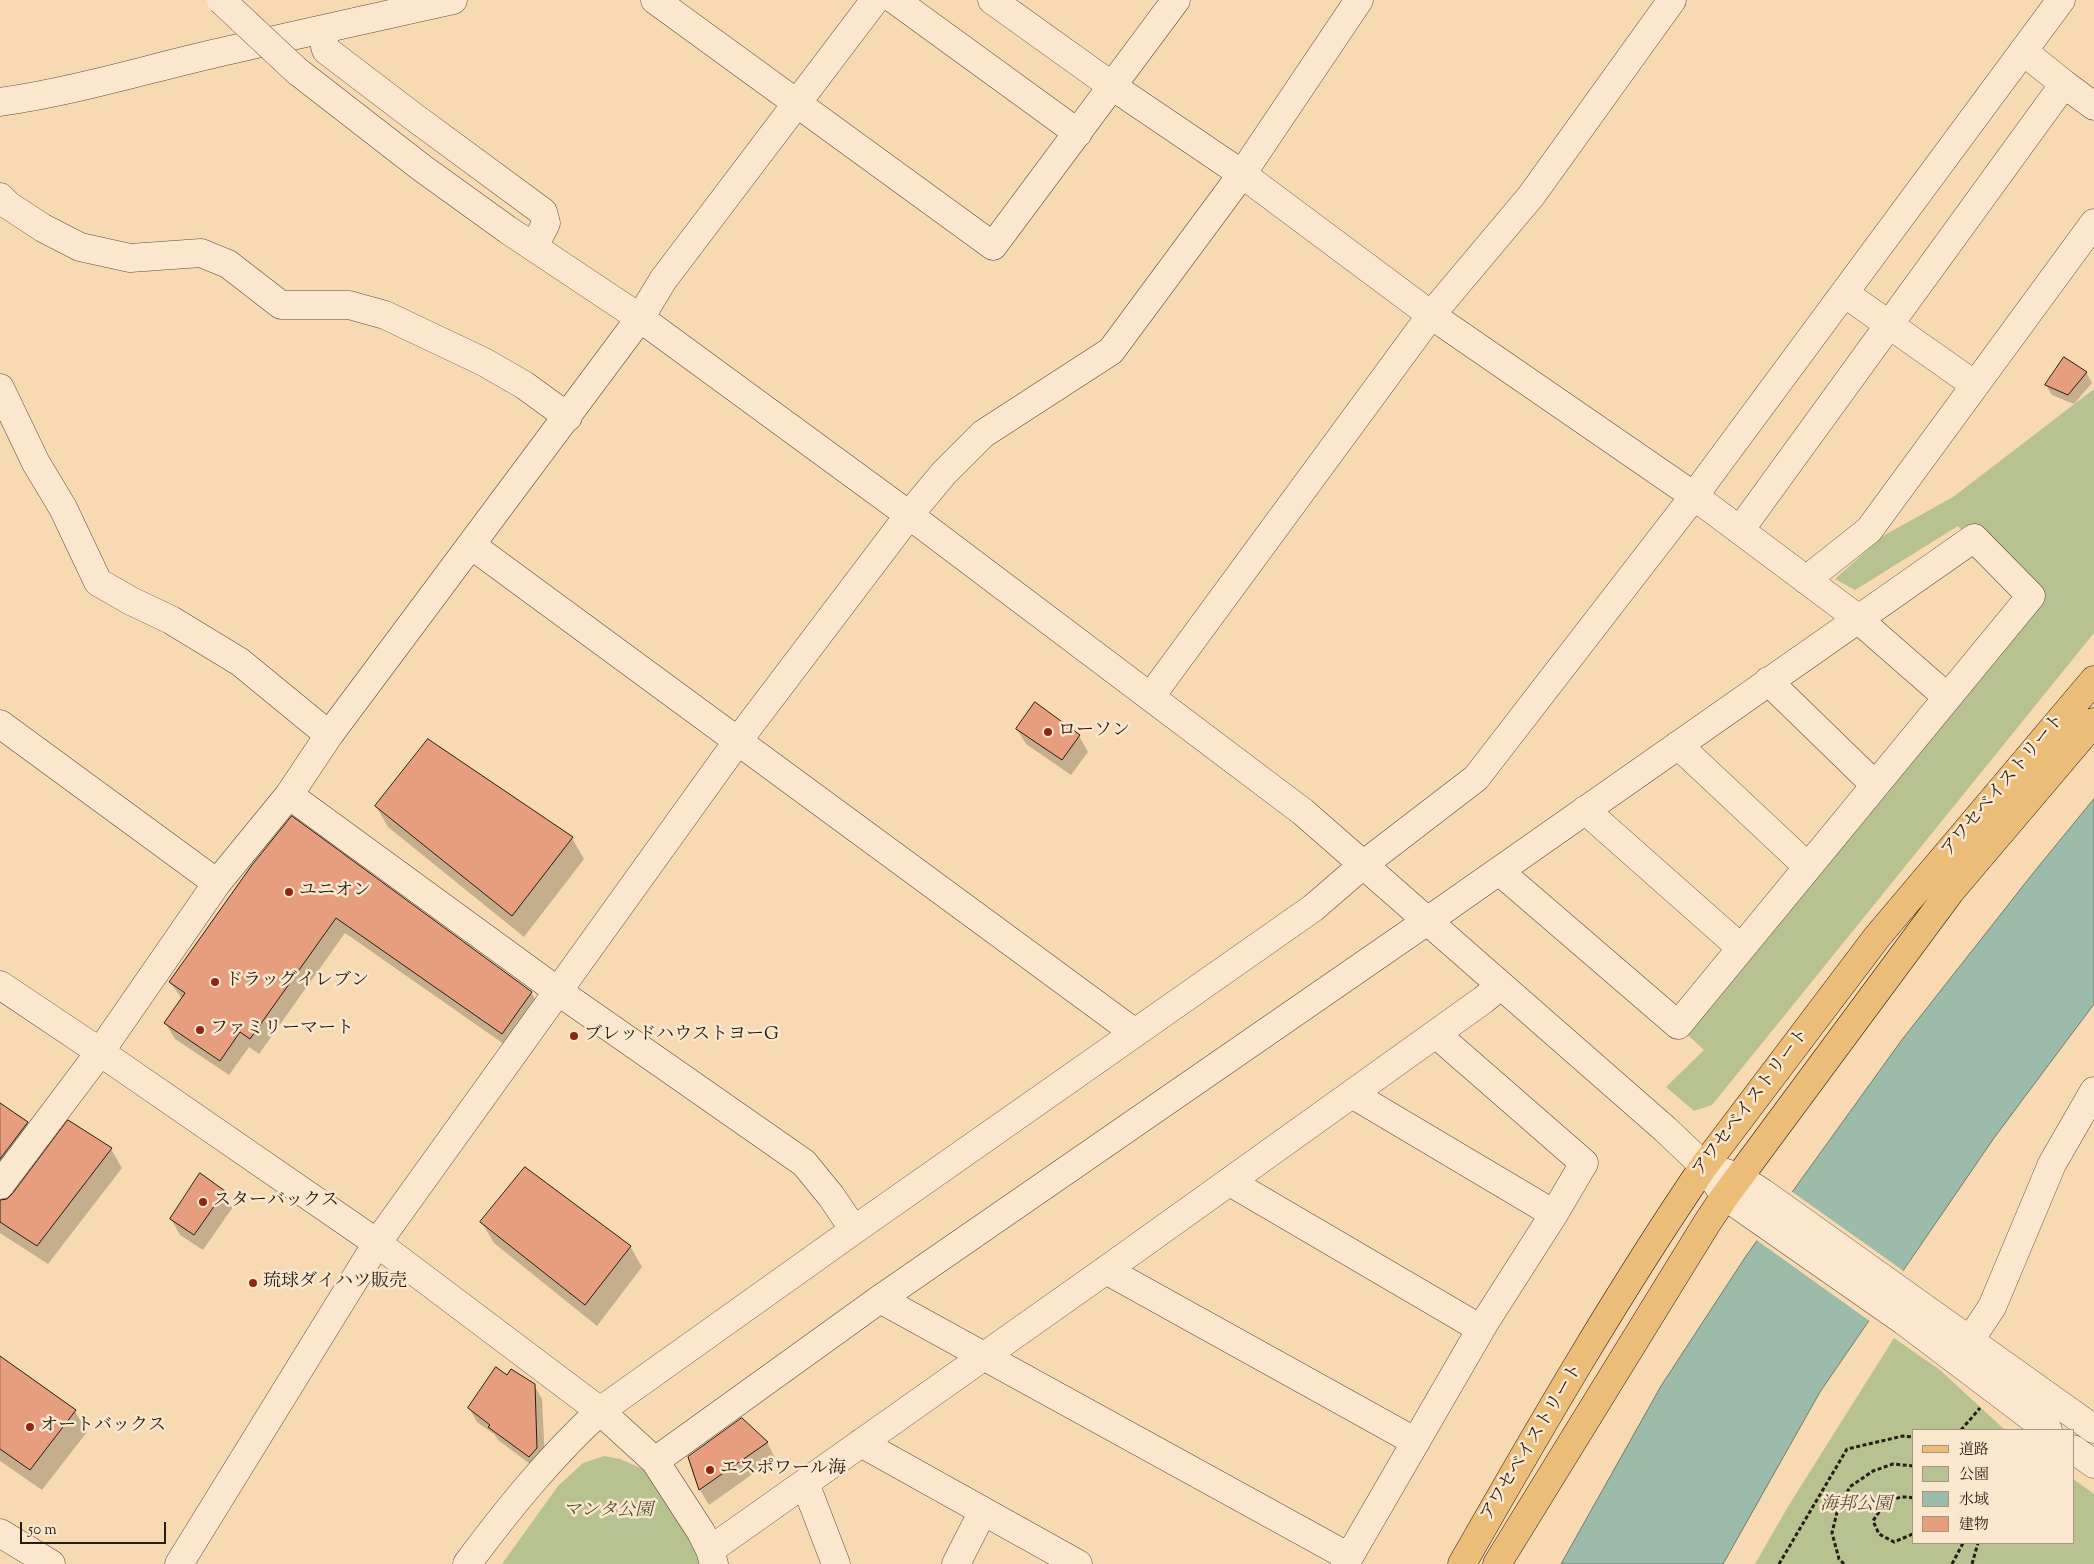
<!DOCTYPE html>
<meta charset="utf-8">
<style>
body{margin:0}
#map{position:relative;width:2094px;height:1564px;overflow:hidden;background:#f7dab2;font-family:"Sorts Mill Goudy","Noto Serif JP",serif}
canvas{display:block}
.legend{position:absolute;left:1912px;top:1429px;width:162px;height:115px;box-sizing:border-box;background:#fae7cd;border:1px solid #a59683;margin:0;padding:6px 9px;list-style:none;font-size:15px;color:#261d14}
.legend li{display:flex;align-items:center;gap:10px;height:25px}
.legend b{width:25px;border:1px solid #a59683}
.scale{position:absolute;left:20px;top:1522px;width:146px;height:22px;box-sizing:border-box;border:2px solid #261d14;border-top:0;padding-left:6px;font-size:15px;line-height:18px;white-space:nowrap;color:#261d14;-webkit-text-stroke:4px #fae7cd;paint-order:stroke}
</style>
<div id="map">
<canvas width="2094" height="1564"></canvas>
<ul class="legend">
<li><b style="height:6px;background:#ecbd79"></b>道路</li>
<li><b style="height:14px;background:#b8c190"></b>公園</li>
<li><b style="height:14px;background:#9dbbaa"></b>水域</li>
<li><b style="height:14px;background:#e69e7e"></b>建物</li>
</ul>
<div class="scale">50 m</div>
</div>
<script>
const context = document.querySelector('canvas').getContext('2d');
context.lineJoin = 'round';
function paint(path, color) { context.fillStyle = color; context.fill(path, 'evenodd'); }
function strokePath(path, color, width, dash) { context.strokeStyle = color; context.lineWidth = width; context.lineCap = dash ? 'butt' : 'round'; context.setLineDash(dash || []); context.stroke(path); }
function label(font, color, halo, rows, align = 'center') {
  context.font = font + ' "Sorts Mill Goudy","Noto Serif JP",serif'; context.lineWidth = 5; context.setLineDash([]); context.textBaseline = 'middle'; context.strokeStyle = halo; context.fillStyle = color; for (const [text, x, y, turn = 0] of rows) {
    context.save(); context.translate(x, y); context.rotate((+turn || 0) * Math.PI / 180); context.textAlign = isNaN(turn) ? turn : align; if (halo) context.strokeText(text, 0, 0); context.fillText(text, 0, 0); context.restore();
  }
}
const green = new Path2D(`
 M2094,389V633L1712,1105L1694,1111L1666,1087L1704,1050L1678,1026L2032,600L1958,526L1855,590L1835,579L1883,536L1953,497Z
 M1894,1338L1940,1370L2005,1430H1913V1543H2073V1479L2094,1494V1564H1755L1789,1505Z
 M604,1456L620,1459L643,1469L685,1525L705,1564H502L558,1486L583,1463Z`);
const water = new Path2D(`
 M2094,799V1004L1994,1138L1820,1392L1723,1564H1561L1661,1386L1746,1256L1901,1041L2034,872Z`);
const pier = new Path2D(`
 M1791,1191L1905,1272L1871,1322L1755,1239Z`);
const shadow = new Path2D(`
 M2086,372L2092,383L2074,404L2052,395L2046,385Z
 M1035,704L1079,736L1088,752L1071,775L1026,744L1017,729Z
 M376,806L572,838L584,859L524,937L388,827Z
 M253,866L531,992L540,1008L511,1049L345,933L259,1054L249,1047L229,1075L175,1039L166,1024L182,999L170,982Z
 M0,1105L27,1123L38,1142L0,1192Z
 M69,1122L111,1149L122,1168L48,1264L0,1233V1201H6L13,1196Z
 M224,1192L233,1207L203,1250L180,1235L171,1219Z
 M482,1223L630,1246L642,1267L597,1326L494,1243Z
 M0,1358L75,1411L87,1432L42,1490L0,1461Z
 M508,1376L534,1385L542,1399L545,1462L538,1470L498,1440L495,1435L477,1422L469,1408Z
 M767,1442L775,1458L709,1505L700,1490L689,1457Z`);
const building = new Path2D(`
 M2064,357L2087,372L2068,395L2045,385Z
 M1035,702L1080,735L1062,760L1016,729Z
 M428,739L573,837L512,916L375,806Z
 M292,816L532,992L502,1034L336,918L250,1039L240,1032L220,1061L164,1023L185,993L169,982L252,865Z
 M0,1103L28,1122L0,1159Z
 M68,1120L112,1148L37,1246L0,1222V1200L7,1199L12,1194Z
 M525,1167L631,1246L585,1305L480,1222Z
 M200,1173L225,1191L194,1235L170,1219Z
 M0,1356L76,1410L30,1470L0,1449Z
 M496,1367L507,1375L511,1369L535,1384L537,1448L529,1457L488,1427L490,1425L468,1408Z
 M742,1418L768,1442L699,1490L688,1457Z`);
const path = new Path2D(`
 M1961,1430L1980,1408
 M1913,1498C1894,1493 1882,1506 1873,1521L1879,1534L1894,1542L1913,1534
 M1779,1564L1847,1449L1903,1436L1913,1437
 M1844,1564L1839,1559L1832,1533L1839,1504L1851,1486L1873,1471L1893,1464L1913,1466
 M1952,1564L1963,1543
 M1972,1564L1978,1543`);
const minor = new Path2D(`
 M655,0L993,246L1176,0
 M895,0L1078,133
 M992,0L1112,86L1242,174L1431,315L1694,496L1852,614L1947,697
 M321,31L326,50L414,117L543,212L546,223L534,247
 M2023,51L2064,84
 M297,71L422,168L508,230L640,318L909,515L1303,812L1665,1129L1704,1166L1725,1196L1904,1321L2048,1430
 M0,102C78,91 153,67 230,50C304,33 378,17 453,0
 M0,197L8,205L43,228L80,247L130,258L201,253L228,264L281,305H349L385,315L484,362L524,385L568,417
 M1844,293L1975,385
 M0,388L36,463L63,508L98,582L131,601L171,620L240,662L329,735
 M1740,530L2064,84L2094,106
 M471,545L1135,1033
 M1806,580L1869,530L2094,223
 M1768,681L1875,785
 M1151,696L1431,315L1531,196L1672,0
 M0,724L217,883
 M1678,745L1808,867
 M289,795L559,992L804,1163L831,1196L854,1230
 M1585,810L1741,948
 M0,985L100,1052L377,1243L600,1411L655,1461L701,1532L710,1550L714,1564
 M1352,1094L1554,1214
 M1717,1170L1738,1177L1763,1193L2094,1429
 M1230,1182L1481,1329
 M0,1185L100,1052L217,883L289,795L329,735L640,318L663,280L875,0
 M1106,1270L1416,1442
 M880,1299L1349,1557
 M1960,1355L1992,1307L2052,1164L2094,1091
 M861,1443L1078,1564
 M2073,1449L2094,1464
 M655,1461L880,1299L1446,908C1622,784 1798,661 1974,538L2031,596L1678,1025L1499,871
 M805,1483L836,1564
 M0,1533L51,1564
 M710,1550L1106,1270L1483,1000L1500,986
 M179,1564L377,1243L737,742L909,515L944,473L983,434L1111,351L1242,174L1359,0
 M467,1564C508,1509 550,1457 600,1411L854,1230L1313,908L1364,864L1476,778L1694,496L2061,0
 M956,1564L983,1511
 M1345,1564L1485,1322L1554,1214L1584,1163L1436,1034`);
const major = new Path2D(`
 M1462,1564C1539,1429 1617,1294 1704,1166L1877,937L2094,680
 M1497,1564L1707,1223L1725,1196L1950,892L2094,722`);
const minorBridge = new Path2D(`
 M221,0L297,71`);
const markers = [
 [1048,732,5,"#8f2418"],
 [289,892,5,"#8f2418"],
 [215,982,5,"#8f2418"],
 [200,1030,5,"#8f2418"],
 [574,1036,5,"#8f2418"],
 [203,1202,5,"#8f2418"],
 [253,1283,5,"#8f2418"],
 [30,1427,5,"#8f2418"],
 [710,1470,5,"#8f2418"]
];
const poiNames = [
 ["ローソン",1058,732],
 ["ユニオン",299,892],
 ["ドラッグイレブン",225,982],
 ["ファミリーマート",210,1030],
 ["ブレッドハウストヨーG",584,1036],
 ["スターバックス",213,1202],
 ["琉球ダイハツ販売",263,1283],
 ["オートバックス",40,1427],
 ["エスポワール海",720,1470]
];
const streetNames = [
 ["アワセベイストリート",2004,786,-50],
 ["アワセベイストリート",1752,1103,-53],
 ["アワセベイストリート",1533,1443,-59]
];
const parkNames = [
 ["海邦公園",1856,1506],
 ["マンタ公園",608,1512]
];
paint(green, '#b8c190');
paint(water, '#9dbbaa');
strokePath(water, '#6d7c6e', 1);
paint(pier, '#f7dab2');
paint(shadow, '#0003');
paint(building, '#e69e7e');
strokePath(building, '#261d14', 1);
strokePath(minor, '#5a4c3c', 29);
strokePath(major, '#261d14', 29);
strokePath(path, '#261d14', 3, [4, 2.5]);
strokePath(minor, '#fae7cd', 28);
strokePath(major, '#ecbd79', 28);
strokePath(minorBridge, '#5a4c3c', 29, []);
strokePath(minorBridge, '#fae7cd', 28);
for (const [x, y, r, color] of markers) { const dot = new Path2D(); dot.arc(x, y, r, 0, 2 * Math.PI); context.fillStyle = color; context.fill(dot); strokePath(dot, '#fae7cd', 2); }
label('18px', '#261d14', '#fae7cd', poiNames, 'left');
label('18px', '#261d14', '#fae7cd', streetNames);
label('italic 18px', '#524e39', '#fae7cd', parkNames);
</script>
